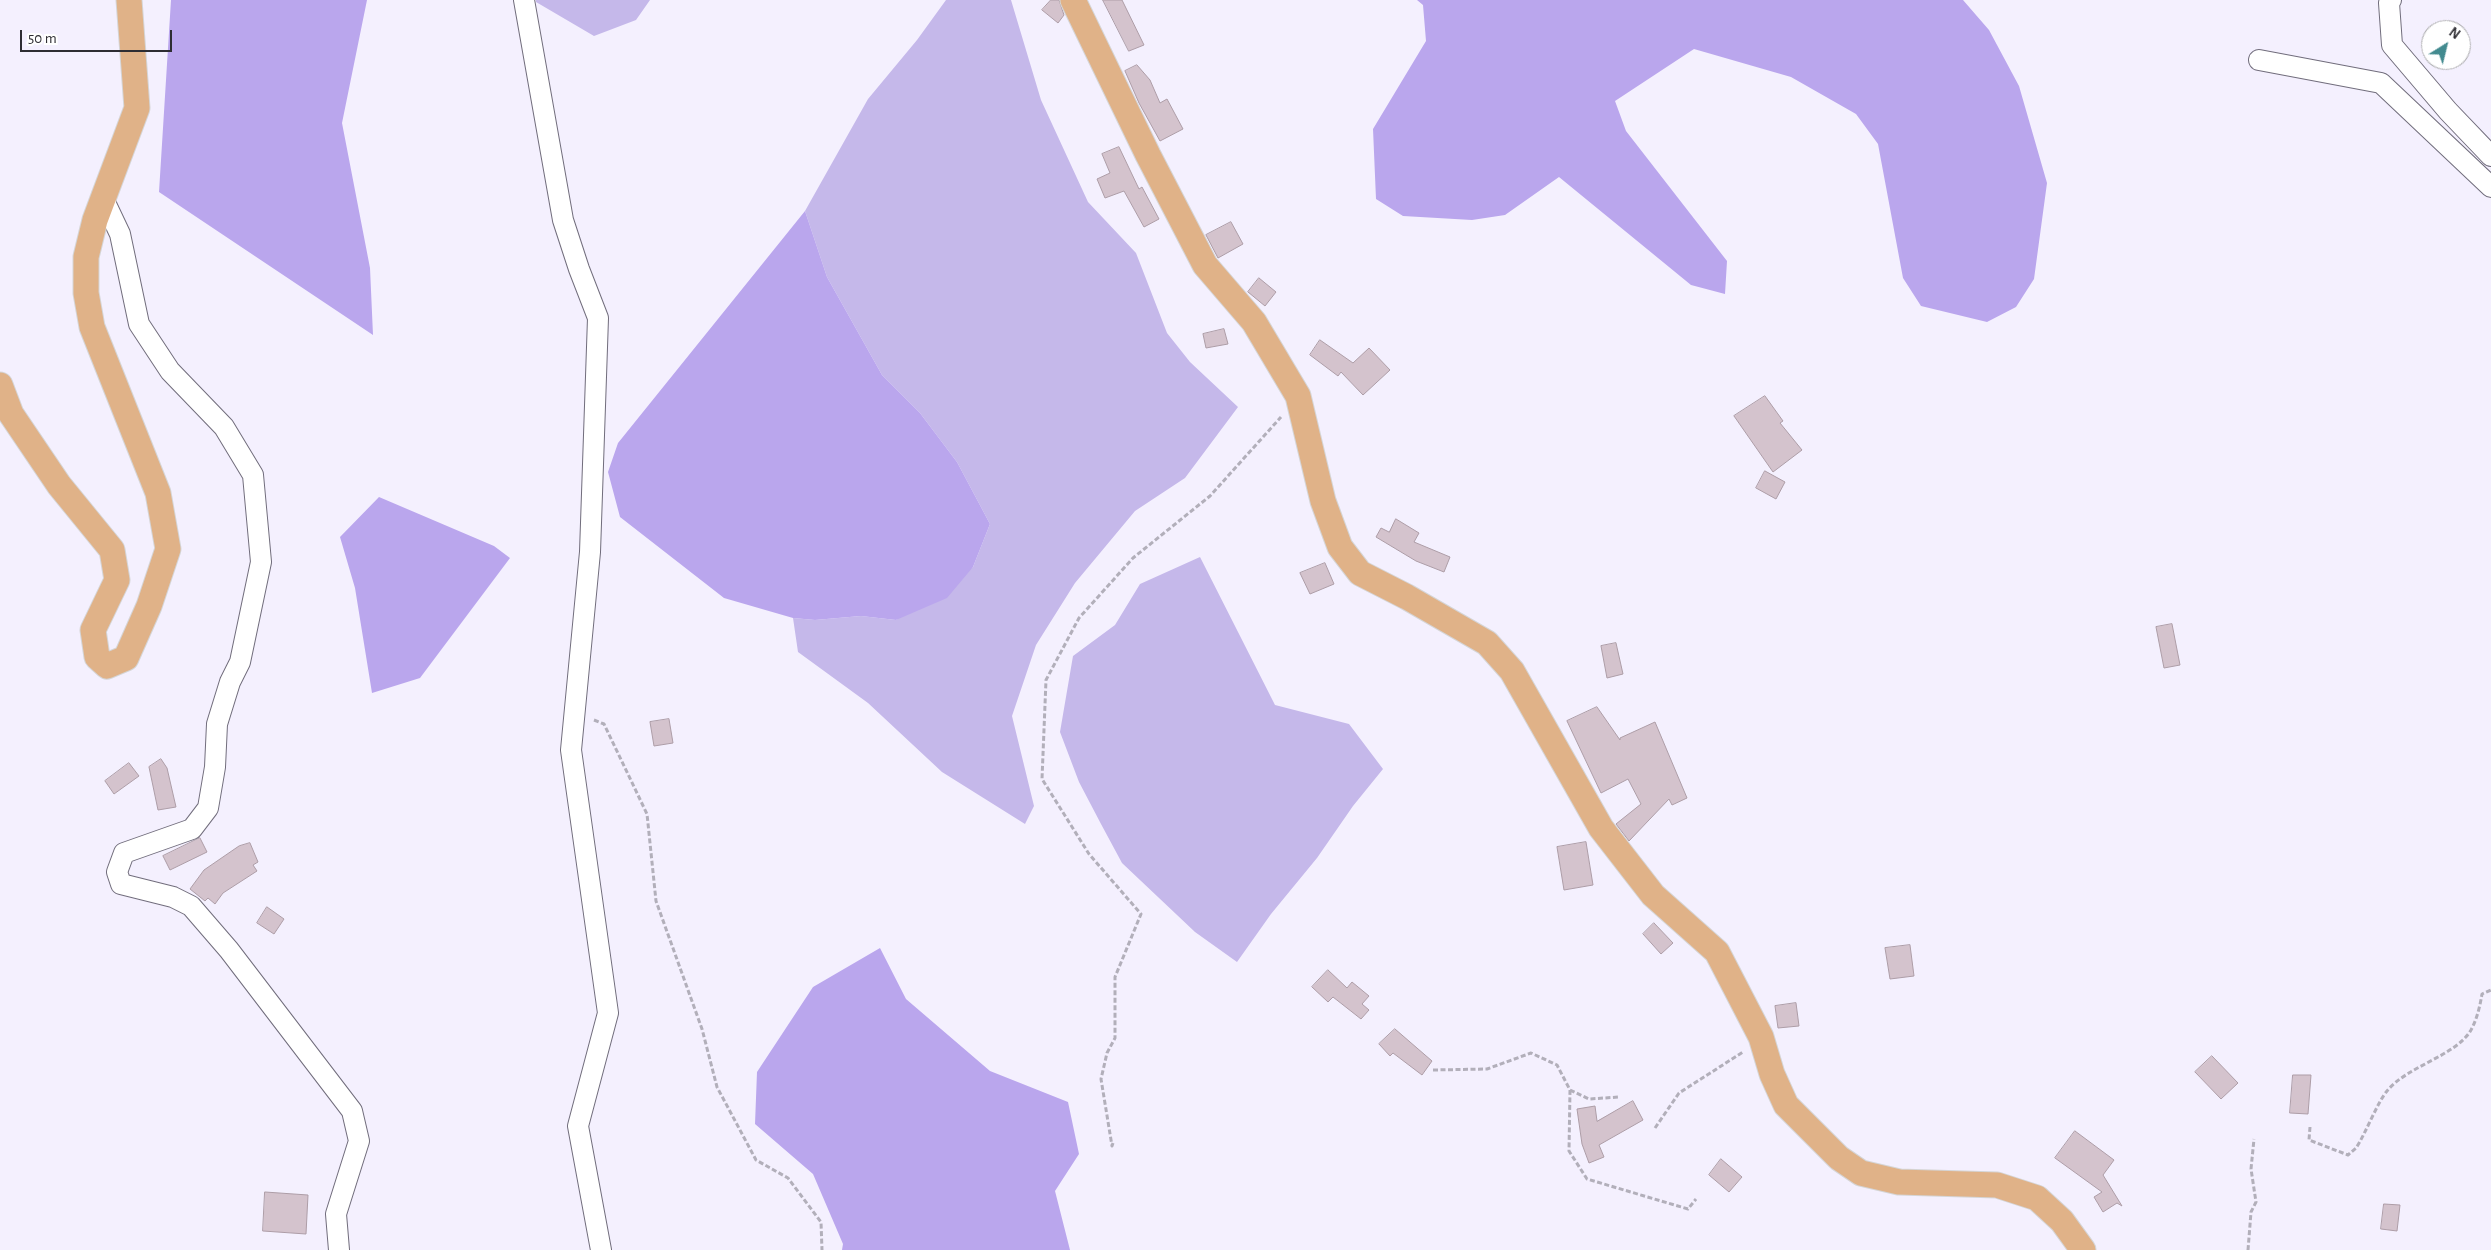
<!DOCTYPE html>
<style>
body{margin:0}
#map{position:relative;width:2491px;height:1250px;overflow:hidden;background:#f4f0fe;font-family:"Alegreya Sans",sans-serif}
canvas{display:block}
.north{position:absolute;left:2421px;top:20px;width:50px;height:50px;box-sizing:border-box;background:#fff;border:1px solid #ababad;border-radius:50%;rotate:36deg;font-size:14px;font-weight:700;line-height:20px;text-align:center;color:#2e2d33}
.north::after{content:'';display:block;margin:auto;width:18px;height:22px;background:#428a8f;clip-path:polygon(50% 0,100% 100%,50% 72%,0 100%)}
.scale{position:absolute;left:20px;top:30px;width:152px;height:22px;box-sizing:border-box;border:2px solid #2e2d33;border-top:0;padding-left:6px;font-size:15px;line-height:18px;white-space:nowrap;color:#2e2d33;-webkit-text-stroke:4px #fff;paint-order:stroke}
</style>
<div id="map">
<canvas width="2491" height="1250"></canvas>
<div class="north">N</div>
<div class="scale">50 m</div>
</div>
<script>
const context = document.querySelector('canvas').getContext('2d');
context.lineJoin = 'round';
function paint(path, color) { context.fillStyle = color; context.fill(path, 'evenodd'); }
function strokePath(path, color, width, dash) { context.strokeStyle = color; context.lineWidth = width; context.lineCap = dash ? 'butt' : 'round'; context.setLineDash(dash || []); context.stroke(path); }
const green = new Path2D(`
 M536,0H650L636,20L594,36L536,2Z
 M946,0H1011L1041,100L1088,202L1136,253L1167,333L1190,362L1238,407L1185,478L1135,511L1075,583L1036,645L1012,716L1034,806L1025,824L942,772L868,703L798,652L793,618L815,620L861,616L896,620L973,567L990,524L957,462L920,413L882,375L827,277L805,211L868,99L917,40Z
 M1200,557L1275,705L1349,724L1383,769L1353,806L1317,858L1271,914L1237,962L1195,932L1122,863L1101,824L1079,782L1060,732L1073,656L1115,625L1140,584Z`);
const forest = new Path2D(`
 M171,0H367L342,123L370,268L373,335L159,192Z
 M1417,0H1963L1989,30L2019,86L2047,183L2034,279L2016,307L1987,322L1921,306L1903,278L1878,144L1856,114L1791,77L1694,49L1615,101L1626,131L1727,261L1725,294L1691,285L1559,177L1505,215L1472,220L1403,216L1376,199L1373,129L1426,41L1423,5Z
 M805,211L827,277L882,375L920,413L957,462L990,524L973,567L947,598L896,620L861,616L815,620L793,618L724,598L620,517L608,472L618,443Z
 M379,497L494,546L510,558L420,678L372,693L355,588L340,537Z
 M880,948L906,999L990,1071L1068,1102L1079,1154L1055,1191L1070,1250H842L843,1244L813,1174L755,1124L757,1072L813,987Z`);
const building = new Path2D(`
 M1051,0H1059L1064,15L1058,23L1042,10Z
 M1103,0H1122L1144,45L1129,51Z
 M1137,65L1150,80L1160,103L1167,99L1183,129L1160,141L1139,103L1125,71Z
 M1119,147L1139,189L1142,187L1159,219L1144,227L1124,191L1105,198L1097,179L1110,173L1102,154Z
 M1231,222L1243,244L1218,258L1206,235Z
 M1259,278L1276,292L1265,306L1248,292Z
 M1224,329L1228,344L1206,348L1203,334Z
 M1320,340L1353,363L1369,348L1390,370L1363,395L1341,372L1338,376L1310,355Z
 M1765,396L1783,421L1780,423L1802,450L1773,472L1734,416Z
 M1765,471L1785,482L1776,499L1756,488Z
 M1396,519L1419,533L1414,542L1450,557L1444,572L1416,561L1376,537L1381,528L1389,532Z
 M1325,563L1334,584L1310,594L1300,573Z
 M2172,624L2180,665L2164,668L2156,627Z
 M1616,643L1623,674L1607,678L1601,646Z
 M1597,707L1620,740V738L1655,722L1687,798L1672,805L1669,799L1629,841L1616,824L1641,804L1628,779L1601,793L1567,721Z
 M669,719L673,743L654,746L650,722Z
 M161,759L167,768L176,807L158,810L149,767Z
 M129,763L139,776L114,794L105,781Z
 M200,838L207,852L170,870L163,856Z
 M1586,842L1593,885L1564,890L1557,847Z
 M250,843L258,862L253,865L257,871L223,893L215,904L208,898L205,901L190,889L204,870L239,846Z
 M267,907L284,919L274,934L257,923Z
 M1654,923L1673,943L1661,954L1643,934Z
 M1910,945L1914,976L1890,979L1885,948Z
 M1328,970L1347,988L1352,982L1369,996L1362,1004L1369,1010L1361,1019L1333,997L1328,1002L1312,987Z
 M1796,1003L1799,1026L1778,1028L1775,1006Z
 M1395,1029L1432,1061L1422,1075L1393,1053L1390,1056L1379,1044Z
 M2212,1056L2238,1083L2221,1099L2195,1072Z
 M2293,1075H2311L2308,1114L2290,1113Z
 M1633,1101L1643,1120L1599,1145L1604,1157L1589,1163L1582,1144L1577,1109L1595,1106L1597,1121Z
 M2075,1131L2114,1160L2103,1175L2122,1206L2117,1203L2103,1212L2094,1197L2102,1192L2055,1158Z
 M1721,1159L1742,1177L1729,1192L1709,1175Z
 M265,1192L308,1195L306,1234L263,1231Z
 M2384,1204L2400,1205L2397,1231L2381,1229Z`);
const path = new Path2D(`
 M594,720L604,724L647,814L656,901L702,1029L717,1087L756,1160L788,1178L821,1222L822,1250
 M1433,1070L1487,1069L1531,1053L1557,1065L1570,1090L1569,1151L1587,1179L1688,1209L1696,1199
 M1570,1090L1589,1099L1619,1097
 M2310,1127L2309,1140L2348,1155L2356,1148C2366,1133 2377,1103 2387,1091C2407,1066 2456,1056 2471,1030C2477,1019 2480,1006 2482,994L2491,990
 M1655,1128L1679,1093L1743,1052
 M1113,1143L1112,1146L1101,1079L1107,1053L1115,1038V977L1141,914L1089,854L1042,779L1046,680L1079,618L1133,558L1210,496L1281,417
 M2248,1250L2251,1212L2256,1202L2251,1169L2254,1139`);
const minor = new Path2D(`
 M524,0L563,220L579,269L598,318L590,552L571,750L608,1013L578,1126L601,1250
 M2391,0L2389,3L2392,45L2448,111L2491,156
 M2259,60L2381,83L2491,187
 M102,196L120,234L139,324L170,371L224,427L253,475L261,562L240,662L230,682L217,724L215,767L208,808L192,829L124,853L117,872L121,884L173,897L191,906L229,950L352,1111L359,1141L336,1214L339,1250`);
const major = new Path2D(`
 M1073,0L1148,155L1205,265L1254,322L1298,396L1323,501L1340,547L1360,573L1407,597L1487,643L1512,671L1601,828L1653,895L1717,952L1761,1037L1772,1074L1786,1105L1839,1158L1861,1173L1899,1182L1997,1185L2037,1198L2062,1221L2083,1250
 M0,385L11,414L59,485L112,550L117,580L93,630L97,657L107,666L126,658L149,606L168,549L158,493L92,327L86,293V257L95,220L137,108L129,0`);
paint(green, '#c5b8ea');
paint(forest, '#baa6ed');
paint(building, '#d4c3cd');
strokePath(building, '#ad9da7', 1);
strokePath(minor, '#716d7c', 22);
strokePath(major, '#d5d5d6', 27);
strokePath(path, '#b2afba', 3, [5, 2.5]);
strokePath(minor, '#fff', 20);
strokePath(major, '#e0b288', 25);
</script>
